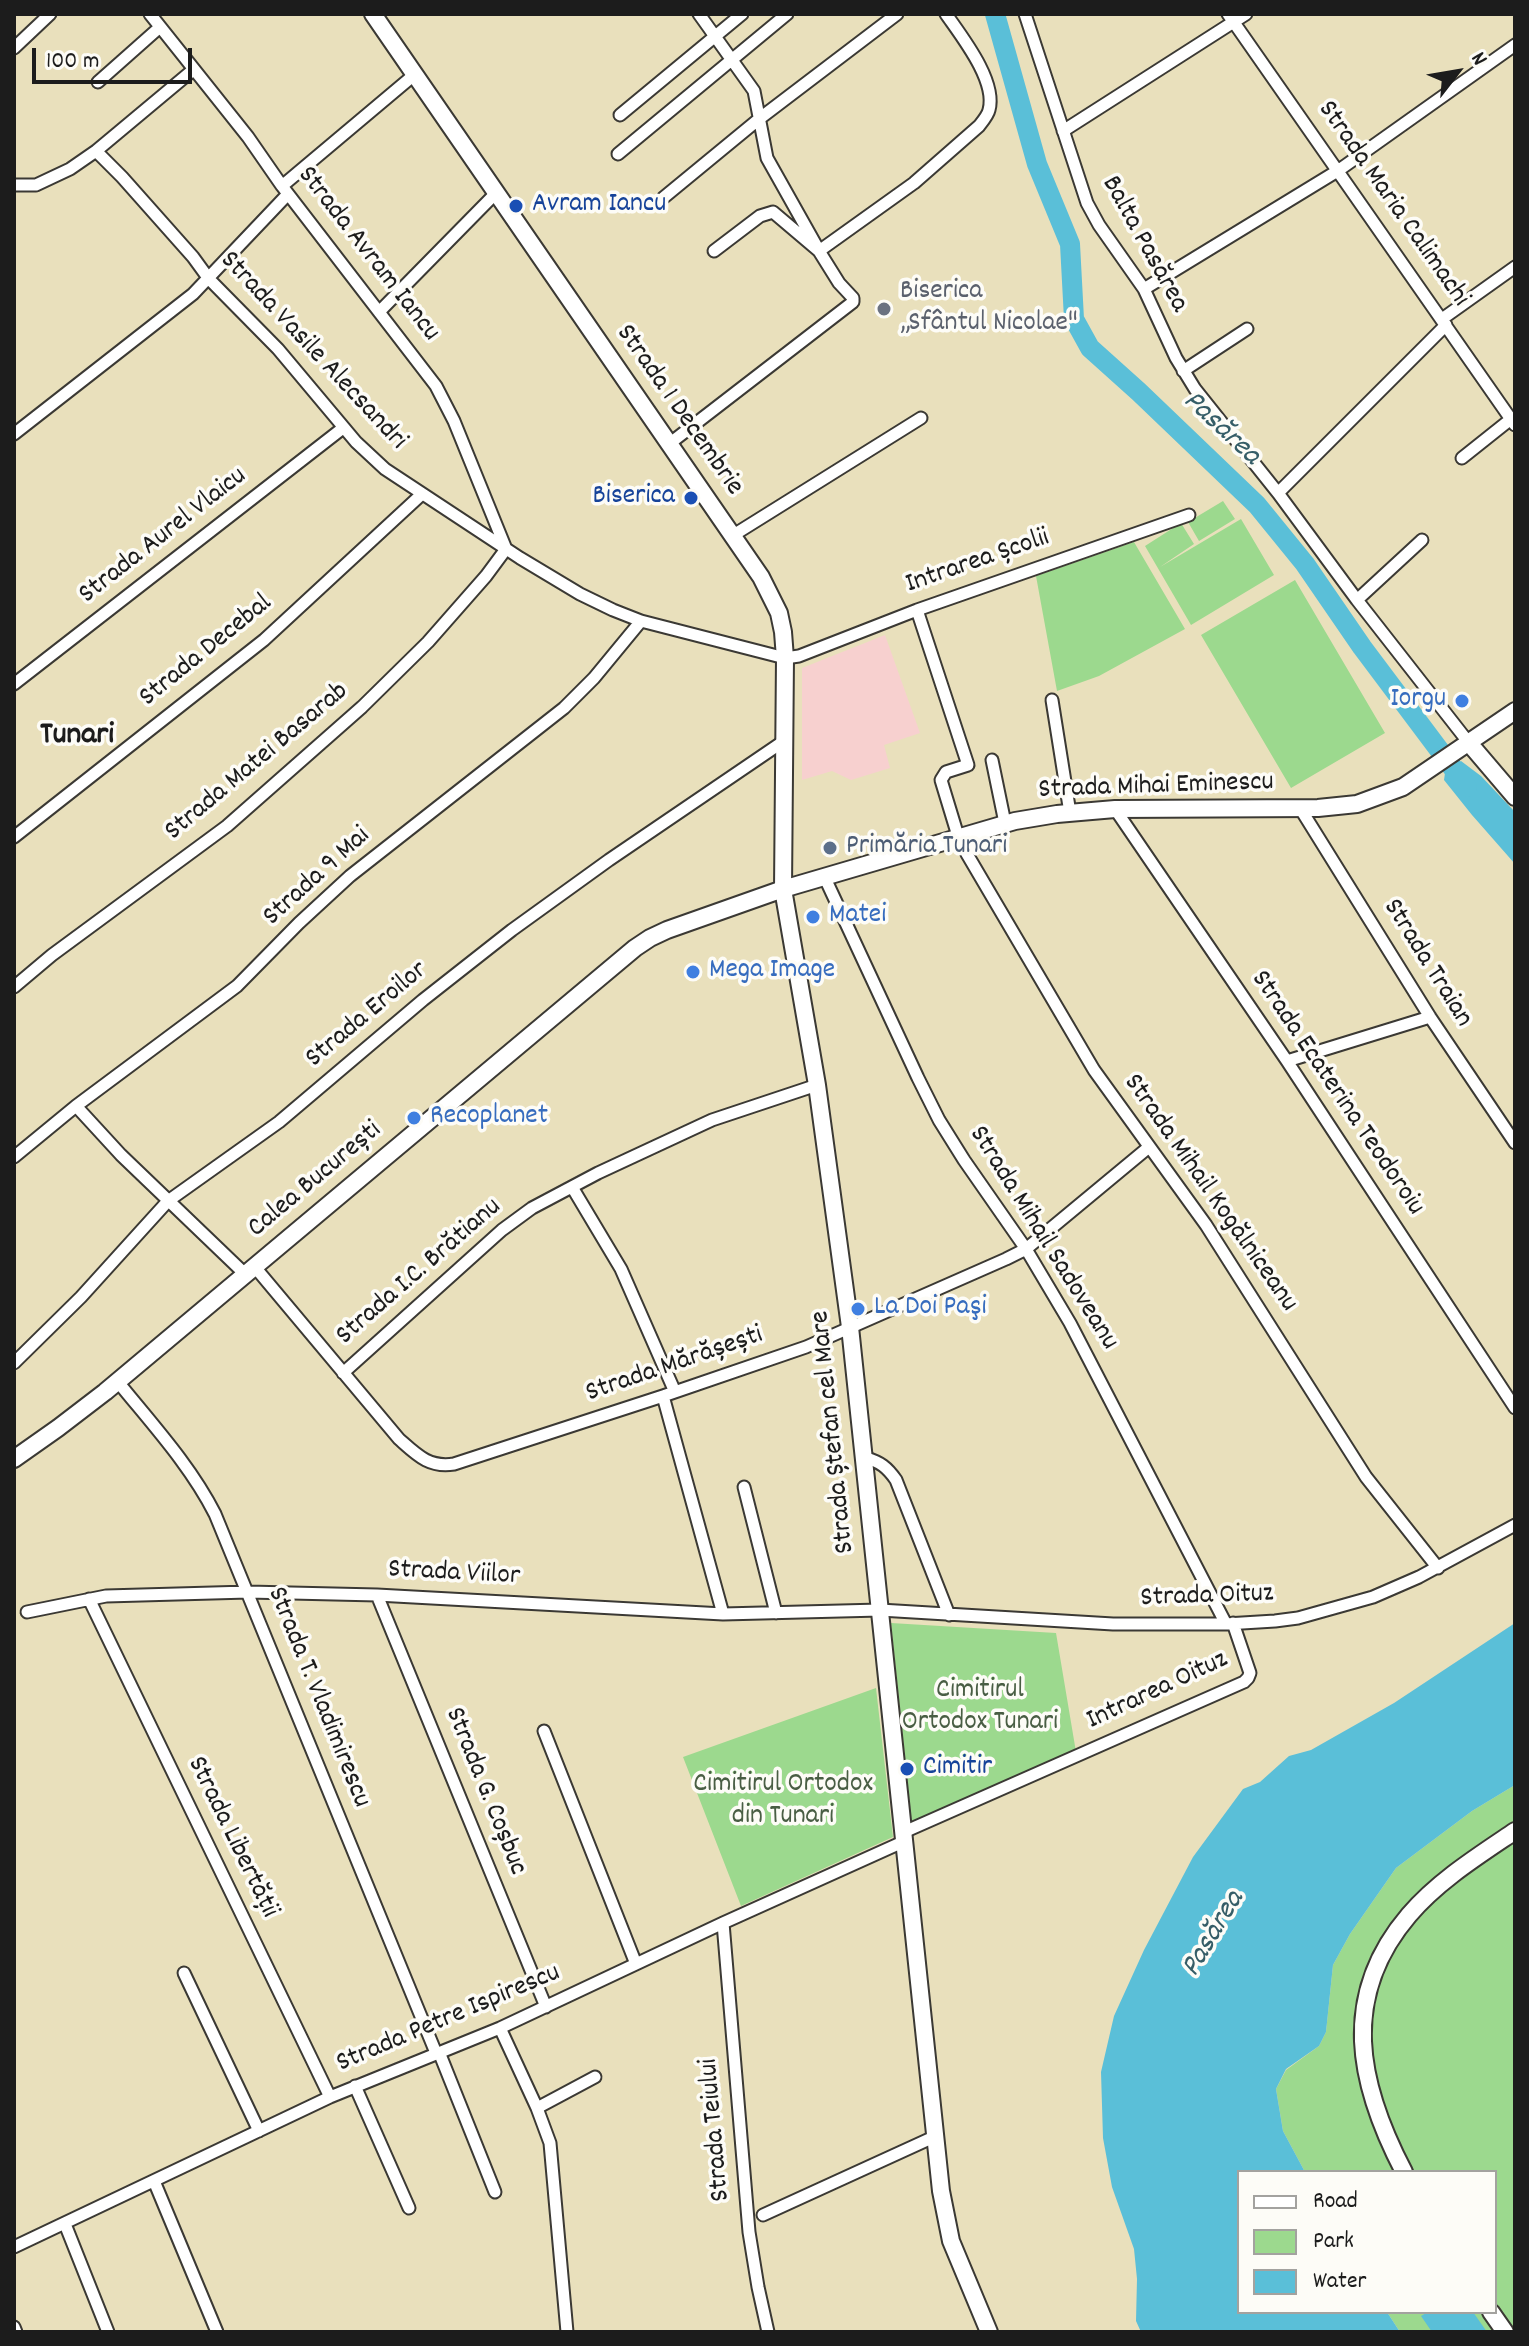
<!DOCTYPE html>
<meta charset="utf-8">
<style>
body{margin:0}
#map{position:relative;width:1529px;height:2346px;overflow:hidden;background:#e9e0bc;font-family:Dekko,sans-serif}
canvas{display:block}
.frame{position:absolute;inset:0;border:16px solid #1c1c1c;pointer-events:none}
.legend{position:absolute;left:1237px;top:2170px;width:260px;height:144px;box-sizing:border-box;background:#fdfcf7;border:2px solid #a3a29f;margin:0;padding:10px 14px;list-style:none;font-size:24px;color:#1c1c1c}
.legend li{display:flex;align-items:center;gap:16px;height:40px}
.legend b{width:40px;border:2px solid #a3a29f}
.north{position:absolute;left:1417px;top:32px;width:80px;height:80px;-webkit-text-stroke:6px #fdfcf7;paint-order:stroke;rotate:59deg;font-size:22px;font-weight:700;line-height:32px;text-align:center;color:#1c1c1c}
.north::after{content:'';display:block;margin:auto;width:28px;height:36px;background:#1c1c1c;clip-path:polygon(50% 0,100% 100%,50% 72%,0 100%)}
.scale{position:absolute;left:32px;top:48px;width:160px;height:36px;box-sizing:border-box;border:4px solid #1c1c1c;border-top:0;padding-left:10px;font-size:24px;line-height:28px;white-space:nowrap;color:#1c1c1c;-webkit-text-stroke:6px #fdfcf7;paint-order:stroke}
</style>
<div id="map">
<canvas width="1529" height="2346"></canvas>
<div class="frame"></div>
<ul class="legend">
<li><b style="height:10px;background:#fff"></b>Road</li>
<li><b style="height:22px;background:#9cd98e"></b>Park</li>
<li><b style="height:22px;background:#5abfd8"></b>Water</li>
</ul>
<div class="north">N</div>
<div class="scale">100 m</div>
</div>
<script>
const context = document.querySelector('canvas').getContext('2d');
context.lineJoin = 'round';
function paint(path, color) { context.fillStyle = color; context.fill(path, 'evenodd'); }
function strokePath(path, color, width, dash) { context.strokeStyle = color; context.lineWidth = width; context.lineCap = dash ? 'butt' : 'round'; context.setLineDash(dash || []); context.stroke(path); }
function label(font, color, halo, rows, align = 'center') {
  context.font = font + ' Dekko,sans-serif'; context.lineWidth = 7; context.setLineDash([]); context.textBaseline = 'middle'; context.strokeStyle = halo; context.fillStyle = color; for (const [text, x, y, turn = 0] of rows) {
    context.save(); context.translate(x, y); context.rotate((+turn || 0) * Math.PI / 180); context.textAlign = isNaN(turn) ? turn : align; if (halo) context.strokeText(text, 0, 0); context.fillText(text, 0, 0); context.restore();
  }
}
const built = new Path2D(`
 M885,635L920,733L884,745L890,768L851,780L832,771L802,780V668Z`);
const green = new Path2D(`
 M1223,501L1235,519L1199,541L1188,522Z
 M1241,519L1274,575L1191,625L1145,546L1181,523L1194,544L1160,567Z
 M1134,542L1185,629L1099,676L1057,691L1036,576Z
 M1295,580L1385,733L1291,788L1201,635Z
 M891,1623L1056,1633L1076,1752L912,1826Z
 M876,1688L893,1837L741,1906L683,1757Z
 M1515,1785V2332H1400L1387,2312H1495V2172H1305L1283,2131L1276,2089L1286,2070L1319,2046L1326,2032L1333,1965L1350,1934L1396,1868L1472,1811Z`);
const water = new Path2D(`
 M1461,761L1481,776L1515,812V864L1472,815L1444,780L1445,773Z
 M1515,1623V1785L1472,1811L1396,1868L1350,1934L1333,1965L1326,2032L1319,2046L1286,2069L1276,2089L1283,2131L1305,2172H1239V2312H1387L1400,2332H1141L1136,2321L1137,2279L1134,2249L1112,2187L1103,2138L1101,2072L1114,2016L1144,1950L1193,1857L1243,1789L1260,1782L1289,1756L1311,1750L1394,1703Z
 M1428,2312H1473L1487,2332H1432L1421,2316Z`);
const river = new Path2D(`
 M995,14L1037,164L1070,244L1074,319L1090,348L1139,392L1257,505L1305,564L1362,647L1467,787`);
const street = new Path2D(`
 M699,14L754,91L767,158L817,247
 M1025,14L1087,203L1099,225L1144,289L1176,358L1195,389L1278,493L1357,600L1469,743
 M1228,14L1515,425
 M14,48L50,14
 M98,82L160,27
 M620,115L742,14
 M1063,131L1246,14
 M96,151L122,177L193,257L209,279L278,349L356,442L385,469L520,558L580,594L613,610L641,621L785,658L799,656L917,610L1189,515
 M618,154L787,14
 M14,185H36L70,169L96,151L193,70
 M282,186L414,75
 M663,198L759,119L897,14
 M819,251L914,183L979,126C983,121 988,115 989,110C997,81 962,37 946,14
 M1144,289L1339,170L1515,45
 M379,312L496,193
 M1442,319L1515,267
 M1183,371L1247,329
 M14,434L193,294L288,194
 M669,444L853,302V298L839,283L819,251L773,212L760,216L714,251
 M1462,458L1511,419
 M1278,493L1446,325
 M732,536L921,418
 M1357,600L1422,540
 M917,610L968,765L946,772L941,780L958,836L967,854L1094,1070L1206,1225L1366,1477L1438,1568
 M14,684L343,428
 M1052,700L1070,813
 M992,760L1005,823
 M1300,808L1430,1017L1515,1143
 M1115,809L1287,1061L1515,1408
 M14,837L264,640L422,494
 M824,876L918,1078L939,1120L964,1160L1026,1249L1070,1323L1226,1624
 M14,987L52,955L227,826L362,707L428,642L486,576L506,549L454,421L436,386L282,186L248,137L150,14
 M1287,1061L1430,1017
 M76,1106L121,1155L245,1274
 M14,1157L76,1106L237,986L299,923L350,876L564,708L594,678L641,621
 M572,1187L621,1269L675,1392
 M254,1266L399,1439C417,1455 429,1468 454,1464L663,1396L806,1347L1006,1259L1026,1249L1149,1147
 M14,1363L81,1297L168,1201L279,1122L423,1000L512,930L609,860L784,741
 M343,1373L502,1230L532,1208L598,1173L712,1120L817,1085
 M118,1382C152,1424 190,1465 215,1514L436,2053
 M663,1396L723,1614
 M866,1458C880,1462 887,1467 896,1480L949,1615
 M744,1487L776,1613
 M377,1595L546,2007
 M89,1599L330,2097
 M27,1612L106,1596L248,1592L377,1595L723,1614L880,1610L1113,1624H1226L1275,1621L1298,1618L1373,1597L1419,1577L1515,1525
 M544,1731L636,1964
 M904,1832L1244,1682L1248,1678L1250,1673L1233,1623
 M723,1923L749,2232L758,2287L768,2332
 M184,1973L259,2131
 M500,2028L537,2108L550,2143L567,2332
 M439,2052L495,2192
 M355,2086L409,2208
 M537,2108L595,2077
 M154,2181L217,2332
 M763,2215L936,2136
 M65,2224L108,2332
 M14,2247L330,2097L500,2028L723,1923L905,1841
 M14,2327L16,2332`);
const secondary = new Path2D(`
 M373,14L761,577L779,613L783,632L785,658L783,889L817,1085L850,1327L941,2191L951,2241L989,2332
 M1469,743L1515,797
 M14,1459L58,1428L105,1392L635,948L650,938L667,930L783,889L1015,821L1057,814L1115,809L1318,808L1357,804L1403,787L1515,711
 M1404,2172C1358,2084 1339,1997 1409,1915C1438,1881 1478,1856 1515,1831
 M1491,2312L1505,2332`);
const markers = [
 [516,206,8,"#1a4fb4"],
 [884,309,8,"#6b7280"],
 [691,498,8,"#1a4fb4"],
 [1462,701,8,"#3f7fe0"],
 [830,848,8,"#5c6f8a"],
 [813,917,8,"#3f7fe0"],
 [693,972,8,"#3f7fe0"],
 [414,1118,8,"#3f7fe0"],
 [858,1309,8,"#3f7fe0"],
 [907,1769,8,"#1a4fb4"]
];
const streetNames = [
 ["Strada Maria Calimachi",1392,205,55],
 ["Balta Pasărea",1143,245,61],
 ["Strada Avram Iancu",367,255,52],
 ["Strada Vasile Alecsandri",312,352,47],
 ["Strada 1 Decembrie",678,411,55],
 ["Strada Aurel Vlaicu",164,537,-38],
 ["Intrarea Școlii",978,563,-19],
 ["Strada Decebal",207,652,-39],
 ["Strada Matei Basarab",258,763,-40],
 ["Strada Mihai Eminescu",1156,788,-2],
 ["Strada 9 Mai",318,878,-42],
 ["Strada Traian",1426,964,58],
 ["Strada Eroilor",368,1016,-40],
 ["Strada Ecaterina Teodoroiu",1336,1094,56],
 ["Calea București",316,1181,-40],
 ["Strada Mihail Kogălniceanu",1209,1194,55],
 ["Strada Mihail Sadoveanu",1042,1239,58],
 ["Strada I.C. Brătianu",420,1273,-41],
 ["Strada Mărășești",675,1366,-19],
 ["Strada Ștefan cel Mare",835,1432,-96],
 ["Strada Viilor",454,1575,3],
 ["Strada Oituz",1207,1598,-2],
 ["Intrarea Oituz",1158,1692,-25],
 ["Strada T. Vladimirescu",317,1698,68],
 ["Strada G. Coșbuc",484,1792,68],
 ["Strada Libertății",231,1838,64],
 ["Strada Petre Ispirescu",449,2020,-23],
 ["Strada Teiului",717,2130,-95]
];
const transitNames = [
 ["Avram Iancu",532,206],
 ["Biserica",675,498,"right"],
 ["Cimitir",923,1769]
];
const worshipNames = [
 ["Biserica",900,293],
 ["„Sfântul Nicolae\"",900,325]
];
const shopNames = [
 ["Iorgu",1446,701,"right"],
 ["Matei",829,917],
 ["Mega Image",709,972],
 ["Recoplanet",430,1118],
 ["La Doi Paşi",874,1309]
];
const serviceNames = [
 ["Primăria Tunari",846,848]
];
const parkNames = [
 ["Cimitirul",980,1692],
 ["Ortodox Tunari",980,1724],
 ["Cimitirul Ortodox",783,1786],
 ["din Tunari",783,1818]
];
const waterNames = [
 ["Pasărea",1220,430,43],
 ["Pasărea",1215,1935,-59]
];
const quarterNames = [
 ["Tunari",77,738]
];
paint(built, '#f7d0cf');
paint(green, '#9cd98e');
paint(water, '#5abfd8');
strokePath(river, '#5abfd8', 20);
strokePath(street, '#3b3934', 15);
strokePath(secondary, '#3b3934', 20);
strokePath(street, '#fff', 11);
strokePath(secondary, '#fff', 16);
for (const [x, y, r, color] of markers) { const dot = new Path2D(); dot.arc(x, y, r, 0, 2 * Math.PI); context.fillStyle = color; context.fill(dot); strokePath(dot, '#fdfcf7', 3); }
label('28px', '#1c1c1c', '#fdfcf7', streetNames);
label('28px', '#164399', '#fdfcf7', transitNames, 'left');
label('28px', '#5b616d', '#fdfcf7', worshipNames, 'left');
label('28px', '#366cbe', '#fdfcf7', shopNames, 'left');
label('28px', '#4e5e75', '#fdfcf7', serviceNames, 'left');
label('28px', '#495e44', '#fdfcf7', parkNames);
label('italic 30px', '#355d67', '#fdfcf7', waterNames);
label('bold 32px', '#1c1c1c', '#fdfcf7', quarterNames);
</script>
